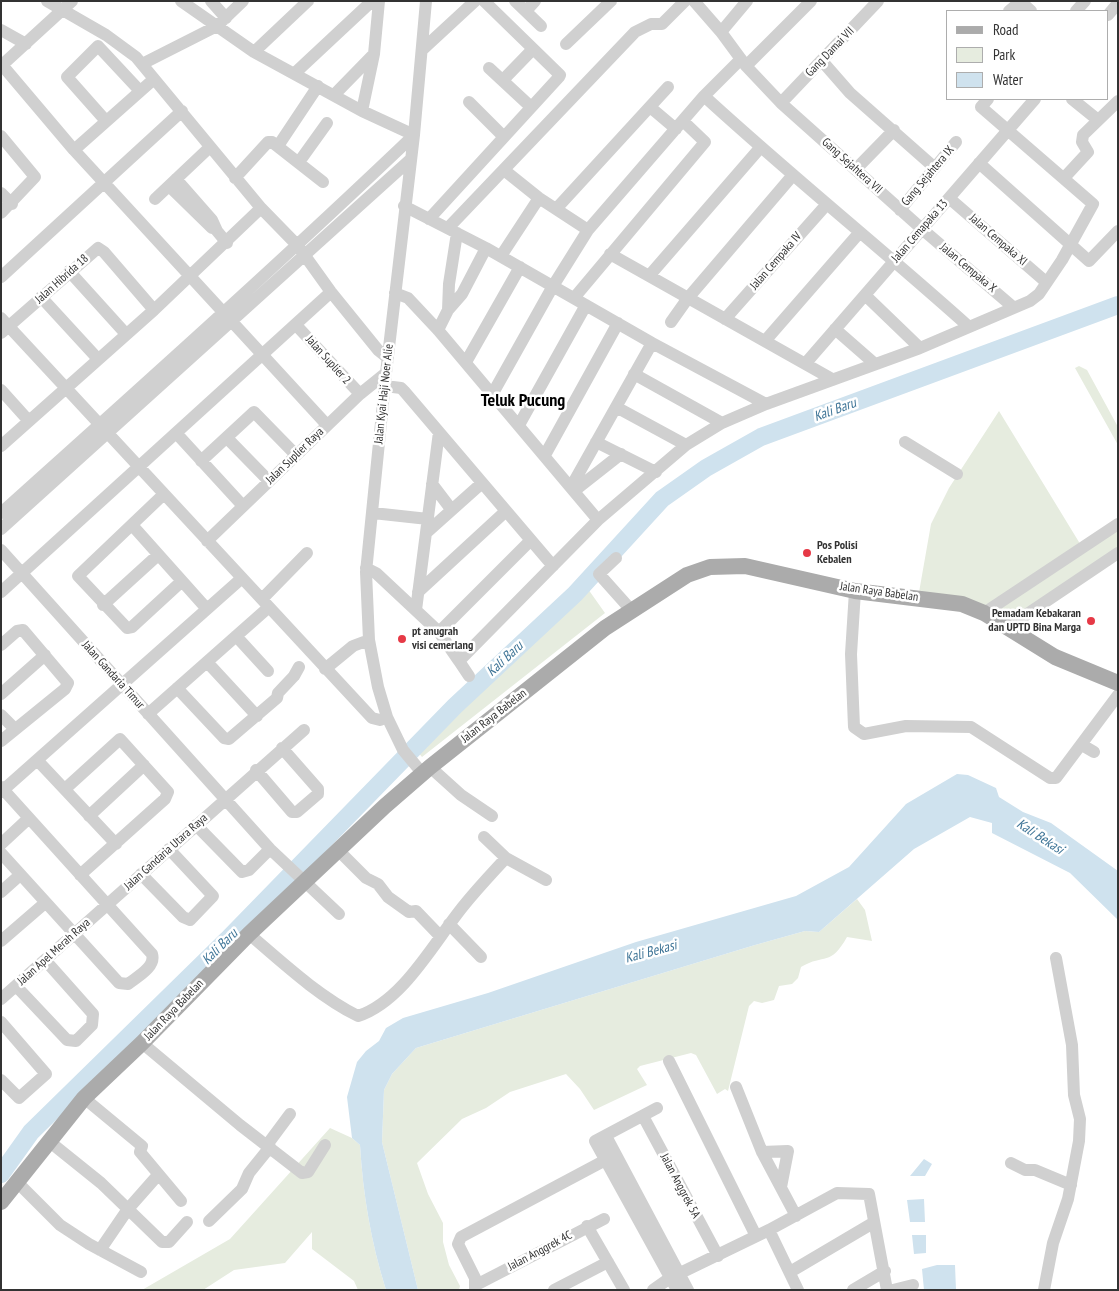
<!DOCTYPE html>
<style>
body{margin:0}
#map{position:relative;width:1119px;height:1291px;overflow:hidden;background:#fff;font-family:"PT Sans Narrow",sans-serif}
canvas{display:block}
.frame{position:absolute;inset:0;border:2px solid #333;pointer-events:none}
.legend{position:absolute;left:946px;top:10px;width:162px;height:90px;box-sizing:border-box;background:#fff;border:1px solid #adadad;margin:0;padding:6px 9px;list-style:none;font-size:15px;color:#333}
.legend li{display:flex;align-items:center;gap:10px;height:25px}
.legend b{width:25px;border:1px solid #adadad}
</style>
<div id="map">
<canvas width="1119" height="1291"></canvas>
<div class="frame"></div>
<ul class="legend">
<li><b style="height:6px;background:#ababab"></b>Road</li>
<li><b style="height:14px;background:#e6ecdf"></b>Park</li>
<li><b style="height:14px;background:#cfe2ee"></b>Water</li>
</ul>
</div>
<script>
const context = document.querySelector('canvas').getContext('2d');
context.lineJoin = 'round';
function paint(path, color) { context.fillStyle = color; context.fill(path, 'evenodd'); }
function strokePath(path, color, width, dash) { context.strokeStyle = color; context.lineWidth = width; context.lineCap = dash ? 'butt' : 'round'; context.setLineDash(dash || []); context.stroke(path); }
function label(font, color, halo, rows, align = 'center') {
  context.font = font + ' "PT Sans Narrow",sans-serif'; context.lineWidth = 5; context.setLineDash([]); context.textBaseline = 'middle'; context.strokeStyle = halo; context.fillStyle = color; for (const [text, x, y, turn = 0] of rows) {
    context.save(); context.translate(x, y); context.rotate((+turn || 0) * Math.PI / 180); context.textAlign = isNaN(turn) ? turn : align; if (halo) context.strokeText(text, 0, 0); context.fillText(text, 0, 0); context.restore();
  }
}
const green = new Path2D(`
 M1079,366L1087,370L1118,427V445L1075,368Z
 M999,411L1082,547L1118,524V553L1008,627L918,598L931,524L949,488Z
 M588,589L605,613L422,757L417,751Z
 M857,899L865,910L872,941L847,937C830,967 825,953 801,967L798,978L792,984L779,986L774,1000L762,1003L754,1001L749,1006L728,1091L725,1089L717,1094L696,1055L691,1053L640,1066L637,1069L647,1085L594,1110L580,1089L566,1074L510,1092L486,1108L462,1119L417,1163L428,1194L443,1223V1242L449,1265L460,1286L459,1290H418L382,1142L384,1090L392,1074L416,1048L755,945L805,931L819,932Z
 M330,1128L352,1138L360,1145C363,1195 371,1242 386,1290H358L354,1281L312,1249V1232L285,1263L234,1270L203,1290H142L230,1239Z`);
const water = new Path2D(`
 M957,774L968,775L996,788L999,797L1023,812L1051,823L1118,871V920L1070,873L992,833V823L970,817L914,849L819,932L805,931L755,945L416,1048L392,1074L384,1090L382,1142L418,1290H386C371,1242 363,1195 360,1145L352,1138L347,1097L357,1062L366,1051L379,1041L386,1028L403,1018L488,993L636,942L796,896L849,867L906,804Z
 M924,1159L932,1164L925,1176H910Z
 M924,1199L925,1222H910L907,1200Z
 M912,1235H926V1253L914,1254Z
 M937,1265H955L956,1290H924L922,1269Z`);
const river = new Path2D(`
 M1,1174L31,1132L227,940L455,706L575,594L662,499L706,468L761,437L1118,305`);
const minor = new Path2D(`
 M47,1L106,35L136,57L261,208L298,246L331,292L378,350L388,358
 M211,1L226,18
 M515,1L541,26
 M694,1L721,32L746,66L781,103L922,229L1013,307
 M1020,1L1031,11
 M526,11L535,1
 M1009,11L1021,1
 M1076,11L1085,1
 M1108,15L1118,3
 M1,30L26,44
 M721,32L747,1
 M566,44L611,1
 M422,50L475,1
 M254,52L308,1
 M822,61L850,93L935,168
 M142,64L217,26L243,1
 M2,65L74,150L327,425
 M1,66L72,1
 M746,66L811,1
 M489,68L531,107
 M295,73L372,1
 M503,80L533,49
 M334,95L374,54
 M704,96C790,175 881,248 968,326
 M1072,99L1098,120
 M469,102L503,136
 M781,103L878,1
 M650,107L676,129
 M362,111L374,54L379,1
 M106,121L67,77L98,46L140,91
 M1,136L35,177L1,213
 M278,146L318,86
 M74,150L154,79
 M299,162L327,123
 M979,163L1089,261L1118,231
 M856,169L894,130
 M504,170L539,198L588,230
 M235,178L268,142H272L323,182
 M1064,178L1088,152L1082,142L1083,135L1118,101
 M176,179L212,220L217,231L227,243
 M169,186L212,228
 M1,193L12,204
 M949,198L1046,282
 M155,199L210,147
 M404,206L486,248L652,343L766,404
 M556,209L668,87
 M900,210L956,142
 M429,219L559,77L560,75L484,1
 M448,228L635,32L651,24H662L685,1
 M610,254L832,379
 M501,256L539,198
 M69,271L126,334
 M649,276L760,148
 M1,277L182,111
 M395,293L408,298L438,330L598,520
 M865,295L920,348
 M41,297L98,359
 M574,298L705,142L683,121
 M448,310L462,294L486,248
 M1,318L372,718L380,720L387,717
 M725,319L827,204
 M671,322L688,298L793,175
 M296,325L360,394
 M835,329L875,364
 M438,330L448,310L449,284L457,233
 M1,333L98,248L104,252L154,310
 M765,341L860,232
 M466,362L520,267
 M805,364L1035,99
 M634,374L722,423
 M385,386L401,388L404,391L553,566
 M1,390L28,420
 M493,393L553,286L588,230L704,96L741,59
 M616,407L686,445
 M519,425L586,305
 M177,434L243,506
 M227,438L269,481
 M596,442L656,472
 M905,442L957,474
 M1,446L154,310L261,208
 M545,455L618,323
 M201,461L254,412L296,455
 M432,484L451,509
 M571,487L652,343
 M574,491L621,454
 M164,494L78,576L127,628L132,627L182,581
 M1,513C140,388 279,264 414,135L362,111L254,52L181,1
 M373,513L428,519
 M132,525L207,609
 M1,529L411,159
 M426,533L482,483
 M207,541L360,394L386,373
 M1,550L270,849L339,914
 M616,558L599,574L632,611
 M366,568L376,573L439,632L459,661L598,520L686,445L722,423L766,404L920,348L1030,301L1039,294L1062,260L1093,204L981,107L988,99
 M855,591L851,654L854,727L864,734L906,726L971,727L1050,778H1056L1118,695
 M1,592L331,292
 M418,592L506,511
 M262,599L307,553
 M103,605L158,555
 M416,610L439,432
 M984,613L1118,524
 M1008,627L1118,553
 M439,632L531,540
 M236,636L268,671
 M1,645L17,631L23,630L68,683L65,689L1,741
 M459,661L469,676
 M207,662L257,716
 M325,669L353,646L369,640
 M177,688L224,738L229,739L277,698L278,693L294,676L299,667
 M1,694L45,655
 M148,714L269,607
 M1,715L15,729
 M1082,745L1094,752
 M38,761L116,844
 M430,767L461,795L492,816
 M256,770L292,812H297L318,794V789L282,748
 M423,774L403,750L387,717L378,687L369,640L366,572L386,373L414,135L426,1
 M1,787L152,954C156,967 137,977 128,984L119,983L1,853
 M65,789L120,739L168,792L165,799L80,875
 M1,792L242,578
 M89,816L144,765
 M196,825L242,872L249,870L270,849
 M484,837L506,858L546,880
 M1,844L29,818
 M339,851L366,878L378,884L388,897L409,912L416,911L440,936
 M141,874L183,917L190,920L213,896L169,849
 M1,892L20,875
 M449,924L481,957
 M249,934C283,963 318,996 358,1016C404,1001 435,940 465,904C478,888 492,873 506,858
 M1,941L45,903
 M16,986L67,1040L76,1041L92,1025L93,1014L45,960
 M1,999L304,730
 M1,1022L46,1074L19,1098L1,1080
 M142,1043L240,1125L302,1173L308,1172L325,1145
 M669,1061L756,1236
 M736,1087L762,1152L796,1216
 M84,1098L142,1146L140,1152L181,1201
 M657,1108L595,1141L677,1290
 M643,1116L718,1256
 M606,1136L688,1290
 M50,1142L101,1183L162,1242H169L187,1222
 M267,1145L290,1114
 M762,1152L788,1151L781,1187
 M1011,1163L1025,1170H1035L1071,1185
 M17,1182L60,1225L89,1244L141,1272
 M209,1221L242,1189L249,1173L270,1147
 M587,1226L624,1290
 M769,1230L798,1290
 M100,1250L128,1209L158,1175
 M790,1272L873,1223
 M476,1285L604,1219
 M475,1290V1278L458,1244L461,1237L615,1155
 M554,1290L608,1262
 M653,1290L670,1278L769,1230L837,1193L869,1194L887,1290
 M853,1290L885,1271
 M893,1290L913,1285
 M1044,1290L1053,1243L1068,1199L1079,1141L1080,1119L1074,1095L1072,1045L1056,958`);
const major = new Path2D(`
 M1,1202L84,1098L142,1043L249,934L385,806L430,767L605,628L687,575L710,567L745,566L855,591L962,604L984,613L1055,657L1118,683`);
const markers = [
 [807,553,5,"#e63946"],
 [1091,621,5,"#e63946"],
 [402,639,5,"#e63946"]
];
const streetNames = [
 ["Gang Damai VII",830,52,-46],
 ["Gang Sejahtera VII",852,166,42],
 ["Gang Sejahtera IX",928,176,-50],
 ["Jalan Cemapaka 13",920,231,-49],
 ["Jalan Cempaka XI",998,240,41],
 ["Jalan Cempaka IV",776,261,-49],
 ["Jalan Cempaka X",968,268,40],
 ["Jalan Hibrida 18",62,279,-42],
 ["Jalan Suplier 2",328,360,48],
 ["Jalan Kyai Haji Noer Alie",384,394,-84],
 ["Jalan Suplier Raya",295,456,-44],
 ["Jalan Raya Babelan",879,592,8],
 ["Jalan Gandaria Timur",113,675,48],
 ["Jalan Raya Babelan",494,716,-38],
 ["Jalan Gandaria Utara Raya",166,852,-42],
 ["Jalan Apel Merah Raya",54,952,-42],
 ["Jalan Raya Babelan",174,1010,-46],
 ["Jalan Anggrek 5A",680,1186,62],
 ["Jalan Anggrek 4C",540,1251,-28]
];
const poiNames = [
 ["Pos Polisi",817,546],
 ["Kebalen",817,560],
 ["Pemadam Kebakaran",1081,614,"right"],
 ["dan UPTD Bina Marga",1081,628,"right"],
 ["pt anugrah",412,632],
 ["visi cemerlang",412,646]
];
const waterNames = [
 ["Kali Baru",835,410,-20],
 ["Kali Baru",505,659,-43],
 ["Kali Bekasi",1040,837,33],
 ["Kali Baru",220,947,-45],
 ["Kali Bekasi",651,952,-15]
];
const districtNames = [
 ["Teluk Pucung",523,401]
];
paint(green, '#e6ecdf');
paint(water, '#cfe2ee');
strokePath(river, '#cfe2ee', 18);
strokePath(minor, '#d0d0d0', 12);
strokePath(major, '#ababab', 16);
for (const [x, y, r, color] of markers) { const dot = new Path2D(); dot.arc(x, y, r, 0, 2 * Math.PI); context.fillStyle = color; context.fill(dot); strokePath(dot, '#fff', 2); }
label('12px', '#333', '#fff', streetNames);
label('bold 12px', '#333', '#fff', poiNames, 'left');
label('italic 14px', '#3f7597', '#fff', waterNames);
label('bold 18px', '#000', '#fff', districtNames);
</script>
